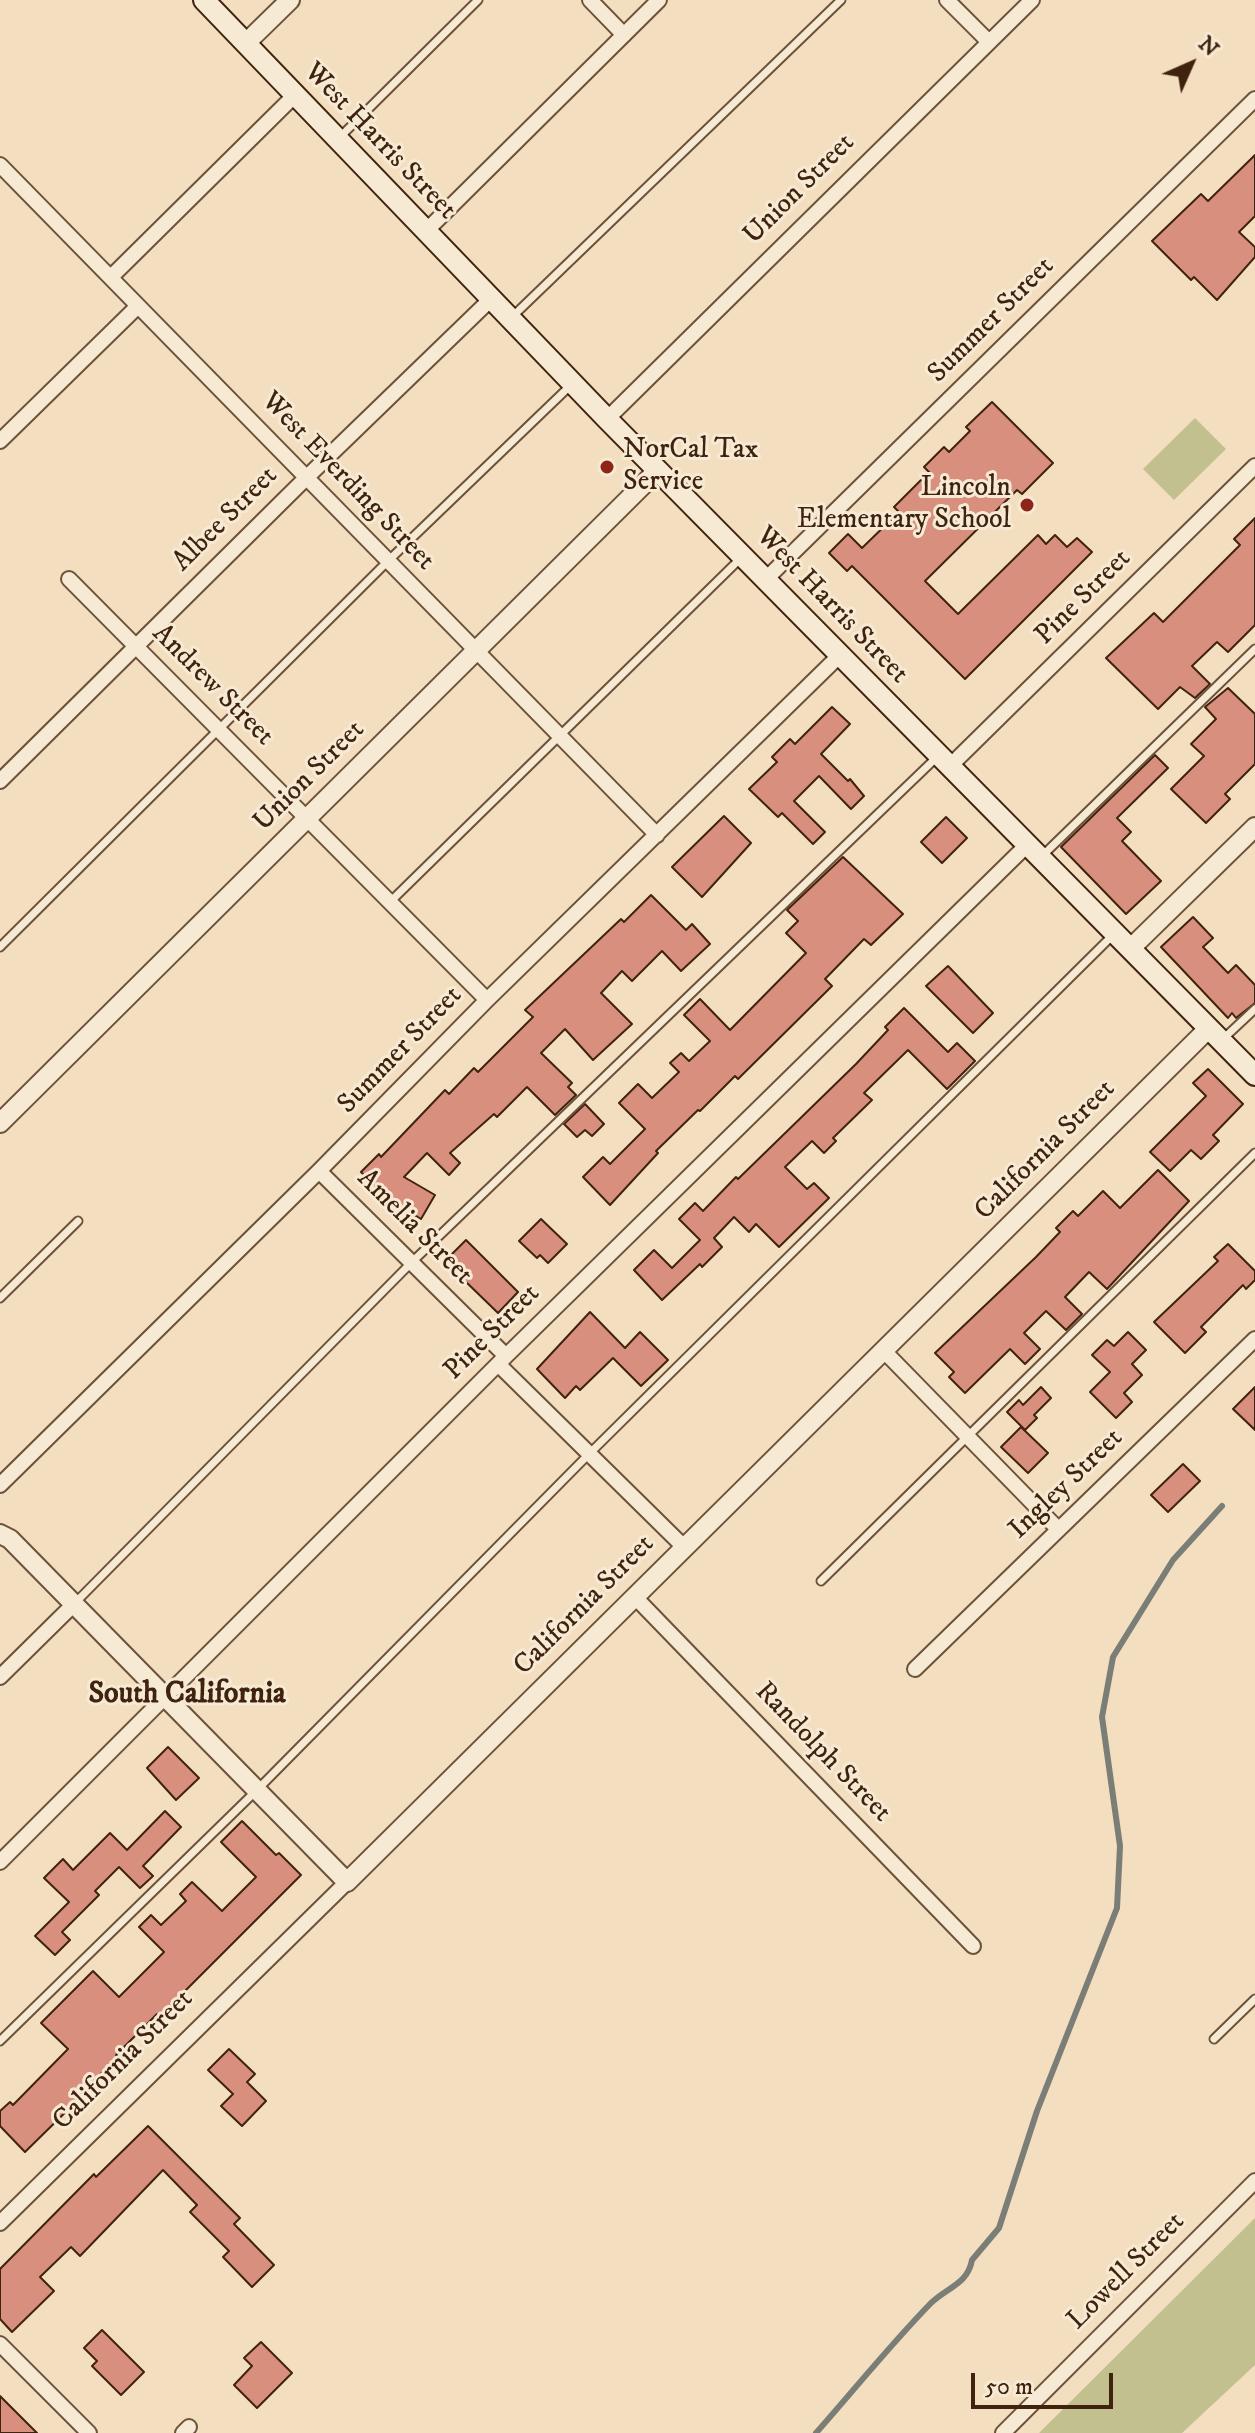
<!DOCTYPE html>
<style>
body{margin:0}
#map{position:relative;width:1255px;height:2433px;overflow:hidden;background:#f3debf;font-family:"IM FELL DW Pica",serif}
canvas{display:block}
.north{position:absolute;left:1151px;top:24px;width:80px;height:80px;-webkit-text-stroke:6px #f7ead5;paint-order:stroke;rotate:45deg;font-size:22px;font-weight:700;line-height:32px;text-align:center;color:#40230e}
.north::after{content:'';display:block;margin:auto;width:28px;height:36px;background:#40230e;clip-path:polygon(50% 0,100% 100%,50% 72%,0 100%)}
.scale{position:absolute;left:971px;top:2373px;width:142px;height:36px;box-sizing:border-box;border:4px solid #40230e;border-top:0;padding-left:10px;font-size:24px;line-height:28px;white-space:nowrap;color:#40230e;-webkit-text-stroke:6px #f7ead5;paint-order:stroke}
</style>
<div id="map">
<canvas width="1255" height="2433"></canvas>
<div class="north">N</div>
<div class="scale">50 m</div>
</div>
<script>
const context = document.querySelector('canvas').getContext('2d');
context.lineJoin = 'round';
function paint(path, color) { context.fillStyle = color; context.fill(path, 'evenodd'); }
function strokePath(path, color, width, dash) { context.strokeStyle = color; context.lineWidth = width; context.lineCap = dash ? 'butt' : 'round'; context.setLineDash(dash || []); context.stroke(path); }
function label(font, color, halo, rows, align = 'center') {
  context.font = font + ' "IM FELL DW Pica",serif'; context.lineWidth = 6; context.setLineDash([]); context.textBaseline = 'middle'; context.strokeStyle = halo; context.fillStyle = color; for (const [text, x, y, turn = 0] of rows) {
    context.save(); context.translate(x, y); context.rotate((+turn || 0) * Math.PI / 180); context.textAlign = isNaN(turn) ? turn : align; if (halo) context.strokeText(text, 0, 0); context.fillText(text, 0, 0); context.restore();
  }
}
const green = new Path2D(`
 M1195,418L1226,449L1174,500L1143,469Z
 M1255,2218V2365L1182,2433H1039Z`);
const stream = new Path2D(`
 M816,2433C854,2390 891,2344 931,2303C946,2288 968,2284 972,2260L999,2228L1037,2111L1117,1908L1120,1846L1102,1717L1113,1657L1173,1560L1222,1506`);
const building = new Path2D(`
 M1255,155V216L1239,232L1255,247V257L1217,300L1194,277L1191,280L1152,241L1201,194L1208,201Z
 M992,402L1053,463L1022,494L1017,490L925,581L958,614L1038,535L1046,544L1055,535L1067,547L1077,538L1092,552L965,679L852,566L847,571L829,553L848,534L862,548L899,512L894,507L929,472L924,467L944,447L949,452L970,431L966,427Z
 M1255,518V625L1228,652L1217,642L1192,666L1210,684L1195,698L1180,687L1158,709L1106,658L1154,613L1163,622L1240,545L1234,539Z
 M1228,688L1255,714V764L1225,794L1230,799L1206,823L1171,789L1204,756L1191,744L1216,719L1205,707Z
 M832,707L850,724L821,754L848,781L850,779L864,796L851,809L819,776L794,801L825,832L813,844L782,813L778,817L749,789L777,762L772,757L790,739L795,744Z
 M1155,755L1168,768L1117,818L1131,832L1122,841L1161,881L1126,914L1061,847Z
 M724,816L751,843L702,897L672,867Z
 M946,817L967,838L942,863L921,842Z
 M843,857L903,914L871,945L864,939L825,979L832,986L738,1079L735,1076L700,1111L698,1110L656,1151L658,1153L610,1205L583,1177L603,1157L610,1164L645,1129L619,1103L638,1084L652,1098L679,1072L670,1063L681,1053L689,1061L710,1041L684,1015L700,999L730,1030L806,953L786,933L798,921L787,910Z
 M651,895L686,930L692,924L710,944L681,971L662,951L632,981L622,971L601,993L632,1024L593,1060L565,1029L541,1053L572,1083L568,1087L576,1095L555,1115L527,1087L497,1117L494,1114L450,1153L460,1163L449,1175L427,1153L404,1177L435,1195L421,1219L388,1199L361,1172L379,1154L381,1157L445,1090L449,1094L474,1068L478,1072L533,1017L525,1010L621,919L624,922Z
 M1193,917L1213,938L1203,947L1228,973L1236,965L1255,985V1003L1236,1018L1232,1013L1228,1018L1161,947Z
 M948,966L993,1013L973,1033L926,986Z
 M904,1008L948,1052L957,1043L975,1061L947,1089L908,1050L864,1093L872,1100L833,1138L836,1141L824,1153L812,1141L785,1167L807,1189L814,1183L829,1198L779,1247L756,1224L749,1232L734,1217L714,1238L722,1247L702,1267L700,1264L662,1300L634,1270L654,1250L672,1268L700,1240L679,1219L695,1203L703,1211L736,1177L738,1179L856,1064L888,1030L885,1027Z
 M1208,1069L1243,1104L1213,1135L1219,1141L1201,1159L1191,1150L1170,1171L1150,1152L1206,1096L1193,1083Z
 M585,1104L604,1124L592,1136L585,1130L577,1137L564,1124Z
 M1158,1170L1189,1201L1107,1289L1089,1272L1065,1297L1082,1314L1066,1330L1046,1311L1024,1333L1040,1349L1025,1364L1010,1349L965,1393L949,1377L954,1372L935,1353L1036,1257L1060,1232L1056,1228L1073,1211L1078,1216L1103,1191L1120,1208Z
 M541,1219L567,1244L548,1263L540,1255L537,1258L519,1241Z
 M466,1240L518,1292L498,1313L464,1280L469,1275L450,1256Z
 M1228,1244L1255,1271V1280L1246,1289L1243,1285L1201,1327L1206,1332L1185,1353L1154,1322L1218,1261L1214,1257Z
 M590,1312L625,1348L640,1332L668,1360L641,1386L613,1358L580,1390L576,1386L565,1398L537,1369Z
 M1128,1332L1146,1350L1132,1364L1142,1375L1124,1393L1132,1402L1116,1418L1090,1392L1110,1372L1092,1355L1107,1340L1114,1346Z
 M1041,1387L1051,1398L1034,1415L1037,1418L1025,1430L1007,1412L1019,1400L1023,1405Z
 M1255,1387V1430L1233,1409Z
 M1021,1427L1048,1453L1028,1473L1001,1447Z
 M1183,1464L1200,1481L1168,1512L1151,1495Z
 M168,1747L199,1778L176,1800L147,1768Z
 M165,1811L181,1827L143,1866L153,1876L140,1888L119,1867L95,1891L99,1895L62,1932L70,1940L55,1955L35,1936L69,1902L44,1878L63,1859L73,1870L110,1833L127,1850Z
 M242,1821L276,1855L279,1853L301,1875L160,2016L157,2014L116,2055L118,2057L80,2094L82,2096L25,2152L0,2126V2111L10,2102L13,2105L68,2049L41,2023L93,1971L119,1997L164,1952L139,1927L151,1915L161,1925L186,1901L180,1894L192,1882L222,1911L256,1877L221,1842Z
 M229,2049L255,2074L247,2082L266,2101L242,2126L221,2106L233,2094L208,2070Z
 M148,2126L240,2218L234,2224L274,2265L252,2287L223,2257L229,2251L190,2212L197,2205L163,2170L80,2256L71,2247L40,2277L54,2291L12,2332L0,2319V2269L94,2174L96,2177Z
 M102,2330L144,2372L121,2395L92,2366L97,2361L84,2348Z
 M261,2342L292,2373L257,2408L234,2385L252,2366L244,2358Z
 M0,2396L37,2433H0Z`);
const service = new Path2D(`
 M340,137L478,0
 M512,317L841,0
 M1041,857L1255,649
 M391,901L741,558
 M0,947L388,561L571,385
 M1223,1039L1255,1009
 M0,1298L78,1221
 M821,1581L1255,1153
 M75,1603L412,1262L937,757
 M1214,2039L1255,1999
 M0,2041L258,1789L589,1454L1113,935`);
const minor = new Path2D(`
 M590,0L624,35
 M947,0L989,42
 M0,165L657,835
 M425,232L659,0
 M111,277L295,95
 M607,419L1032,0
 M0,441L138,306
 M69,579L487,1000
 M765,580L1255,99
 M949,767L1255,466
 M0,781L306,478L491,299
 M319,1171L506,1356
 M884,1351L1058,1529
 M498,1364L684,1547
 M0,1485L319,1171L487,1000L840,655
 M634,1596L973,1946
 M915,1669L1255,1339
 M0,1677L73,1605
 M0,1862L506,1356L1027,845
 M0,2223L347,1882
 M0,2344L89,2433
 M183,2433L189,2427
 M1003,2433L1255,2181`);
const tertiary = new Path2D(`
 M246,43L290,0
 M1130,949L1255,827
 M0,1123L658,470
 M0,1534L10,1539L347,1882L1209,1028`);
const secondary = new Path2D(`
 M204,0L607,419L1255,1075`);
const markers = [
 [607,467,8,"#8f2418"],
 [1027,505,8,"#8f2418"]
];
const streetNames = [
 ["West Harris Street",379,142,46],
 ["Union Street",800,190,-45],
 ["Summer Street",992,321,-45],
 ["West Everding Street",347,482,46],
 ["Albee Street",226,520,-45],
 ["Pine Street",1084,598,-45],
 ["West Harris Street",831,606,46],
 ["Andrew Street",212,686,45],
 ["Union Street",310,777,-45],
 ["Summer Street",401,1051,-46],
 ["California Street",1046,1151,-45],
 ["Amelia Street",414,1228,45],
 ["Pine Street",493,1333,-45],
 ["Ingley Street",1067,1485,-44],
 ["California Street",585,1606,-45],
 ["Randolph Street",822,1753,46],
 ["California Street",124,2061,-45],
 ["Lowell Street",1127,2272,-45]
];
const poiNames = [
 ["NorCal Tax",623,451],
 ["Service",623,483],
 ["Lincoln",1011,489,"right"],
 ["Elementary School",1011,521,"right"]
];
const neighbourhoodNames = [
 ["South California",187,1696]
];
paint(green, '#c1c08e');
strokePath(stream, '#7a7e76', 6);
paint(building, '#d98f7e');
strokePath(building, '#40230e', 2);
strokePath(service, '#6d523a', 11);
strokePath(minor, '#6d523a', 18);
strokePath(tertiary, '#6d523a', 22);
strokePath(secondary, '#40230e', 24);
strokePath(service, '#f7ead5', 7);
strokePath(minor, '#f7ead5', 14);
strokePath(tertiary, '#f7ead5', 18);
strokePath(secondary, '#f7ead5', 20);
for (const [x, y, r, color] of markers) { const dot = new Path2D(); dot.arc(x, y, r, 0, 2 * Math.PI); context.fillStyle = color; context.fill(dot); strokePath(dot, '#f7ead5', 3); }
label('28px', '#40230e', '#f7ead5', streetNames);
label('28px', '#40230e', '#f7ead5', poiNames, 'left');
label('bold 30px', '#40230e', '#f7ead5', neighbourhoodNames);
</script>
